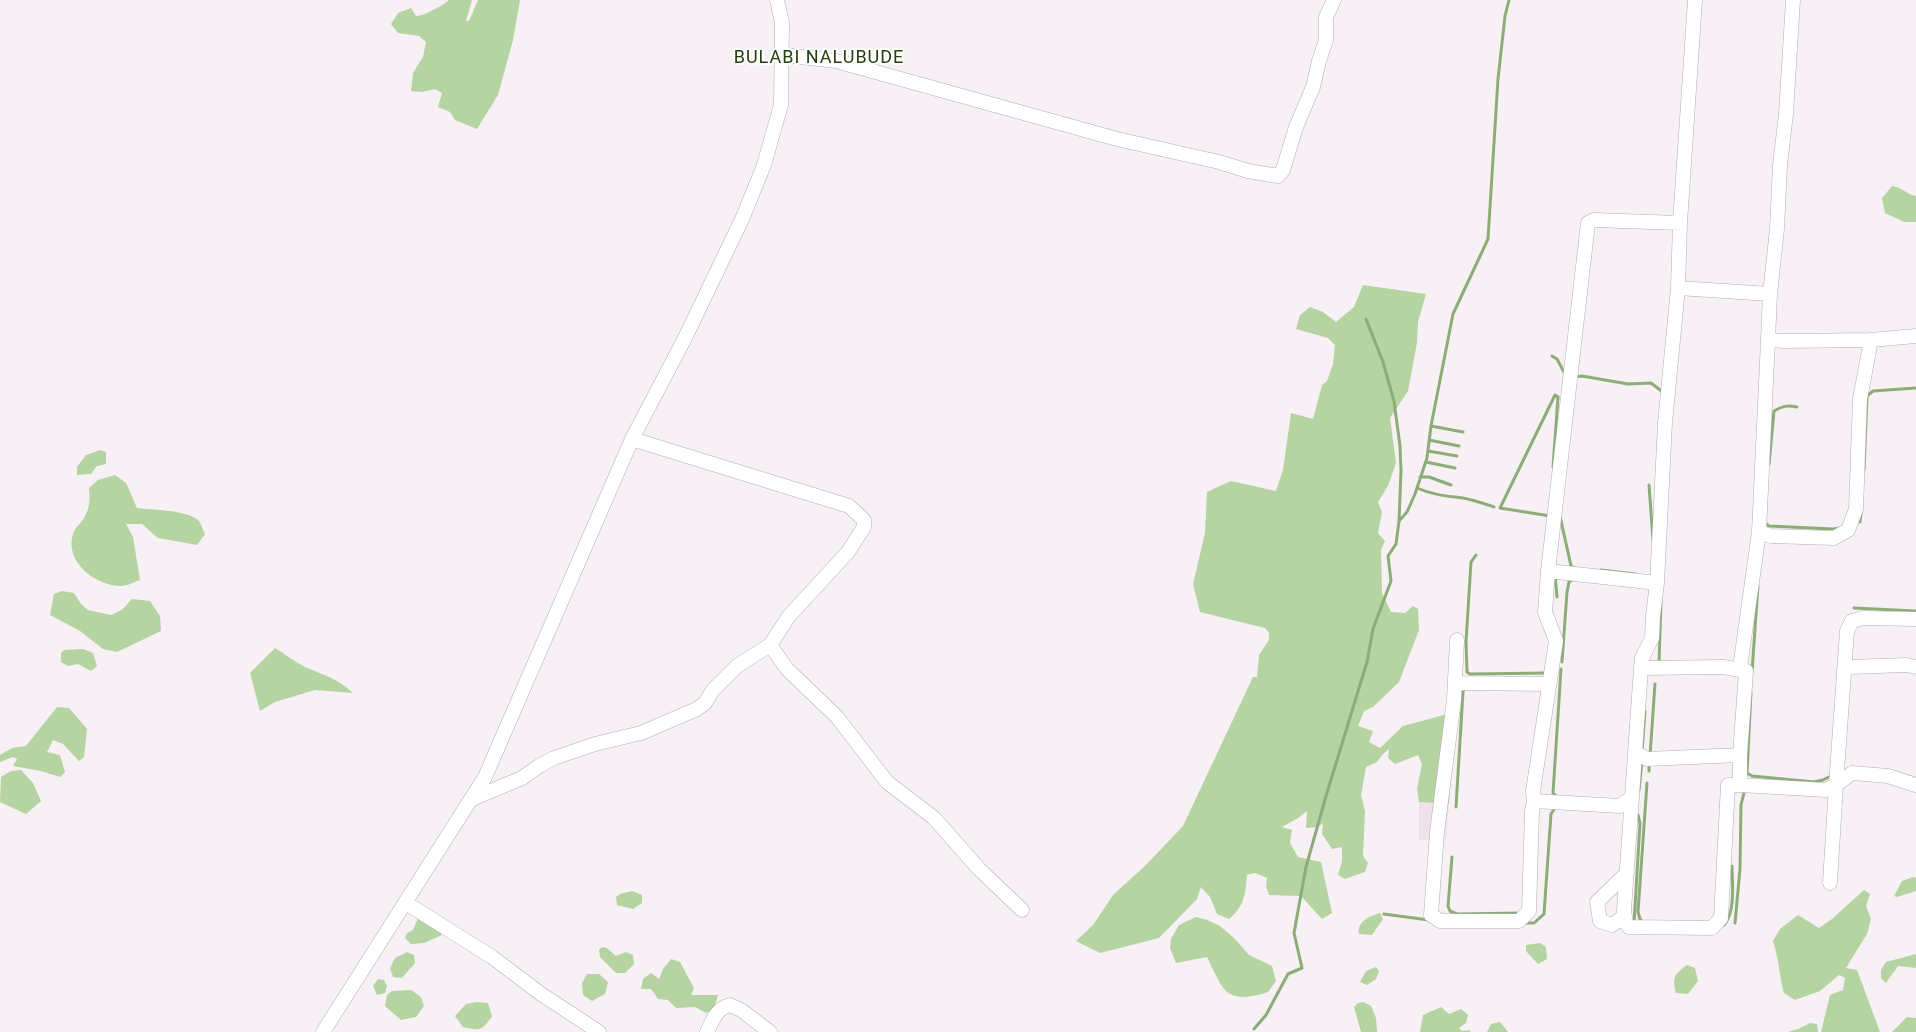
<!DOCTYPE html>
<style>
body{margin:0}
canvas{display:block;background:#f7f0f5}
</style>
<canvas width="1916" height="1032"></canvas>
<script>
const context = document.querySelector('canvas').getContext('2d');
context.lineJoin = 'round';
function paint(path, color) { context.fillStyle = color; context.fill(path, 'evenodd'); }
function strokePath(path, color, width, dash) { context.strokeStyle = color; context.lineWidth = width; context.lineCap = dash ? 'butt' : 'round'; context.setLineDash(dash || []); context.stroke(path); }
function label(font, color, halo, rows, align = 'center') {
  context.font = font + ' Roboto,sans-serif'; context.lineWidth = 4; context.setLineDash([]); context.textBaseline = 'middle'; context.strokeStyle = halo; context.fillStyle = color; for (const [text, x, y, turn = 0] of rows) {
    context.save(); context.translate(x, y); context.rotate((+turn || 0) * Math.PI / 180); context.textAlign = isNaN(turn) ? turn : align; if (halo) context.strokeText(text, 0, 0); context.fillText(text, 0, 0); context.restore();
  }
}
const built = new Path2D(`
 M1419,802L1449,804L1446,840H1419Z`);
const green = new Path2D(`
 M449,0H472L466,21H469L478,0H520L513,40L498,95L477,129L455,120L450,112L438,107L442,93L435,89L422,92L411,91L413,73L423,57L426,42L419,36L398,33L391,24L398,13L411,8L416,16C422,17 444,5 449,0Z
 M1892,186C1904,188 1906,194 1916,196V222H1904L1885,213L1882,198Z
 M1363,285L1426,294L1418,322L1417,343L1408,391L1390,418L1396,463L1388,486L1378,502L1382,512L1378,533L1385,541L1381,550L1382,593L1391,612L1405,613L1413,606L1418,609L1419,630L1399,682L1373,707L1364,711L1358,726L1373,731L1369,742L1380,748L1403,726L1444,715L1455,707L1449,804L1419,802L1417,789L1422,764L1418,755L1395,764L1388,758L1389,749L1383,754L1377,762L1366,767L1361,795L1365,811L1363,856L1368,863L1365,872L1345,879L1338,875L1342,861V847L1332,849L1322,834L1323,823L1318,827L1306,828L1307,811L1298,818L1282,827L1292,830L1290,843L1298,857L1321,862L1332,913L1322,919L1301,896L1269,895L1266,886L1267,878L1255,873L1247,875C1245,895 1245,905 1229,919L1217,914L1210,897L1201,887L1197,899L1159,938L1100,953L1076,941L1093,925L1113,895L1146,865L1183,826L1253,677H1257L1259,655L1269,640V633L1265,628L1200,612L1193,584L1205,533L1207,492L1231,481L1276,491L1283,470L1291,413L1313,419L1322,385L1327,381L1333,364L1335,345L1328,338L1296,329L1300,315L1310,307L1323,312L1336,322L1354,307Z
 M100,450L106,452V464L97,466L91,474L77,475V467L86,455Z
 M115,475L126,483L137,508C153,510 186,510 198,520C201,523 203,530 205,534L197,545L158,538L142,524H126L133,537L140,580C134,582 127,586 121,586C96,586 64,562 73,534C74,529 79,525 82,521C90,510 90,501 89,488L98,480Z
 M62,591L74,593L81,604L88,610L111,615L122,610L132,599L150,601L160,616L161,631L117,652L103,649L80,631L50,615L54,594Z
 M275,648C285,654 295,662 305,667C323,675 339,679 353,693L315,690L275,702L260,711L250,673Z
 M83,649L93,653L97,666L91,671L78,664L68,666L61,662V653L64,650Z
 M57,707L69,708L87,729L84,757L79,761L63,744L53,740L47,752L60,755L65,772L60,777L41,771L13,766L17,759L13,757L0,762V755L12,748L26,746Z
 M21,770L33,783L41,801L26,814L0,802L1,777L11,771Z
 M1913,877L1916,878V891L1897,897L1894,896L1902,881Z
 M1864,890L1870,894L1866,906L1871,919L1867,934L1846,968L1857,970L1880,1032H1821L1830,995L1843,990L1845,978L1839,975L1820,991L1795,1000L1784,993C1779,975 1779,959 1773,941L1780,929L1798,915L1819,928L1832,919Z
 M632,891L642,895V903L633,909L617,905L616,897L620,894Z
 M1380,913L1383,919L1372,935L1359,934C1357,921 1370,916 1380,913Z
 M419,916L439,930L442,935L424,943L411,944L405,938L407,933L413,930Z
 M1196,917L1207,920L1220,926L1235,939L1249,955L1272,966L1276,981L1268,992C1226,1005 1224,992 1207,957L1176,963L1170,948L1171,939L1179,925Z
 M1540,943L1546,947L1547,959L1538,964L1526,951V945Z
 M602,947L607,948L616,956L626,952L633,955L634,964L625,973H616L600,957L599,950Z
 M407,952L414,955L415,963L402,978L393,977L390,968L395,958Z
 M1916,954V968L1898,966L1886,983L1881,978V970L1886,962Z
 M671,959L680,962L694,988L691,995H718L714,1009L706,1013L695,1007L676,1008L668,1000L658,999L651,989H641L643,979L651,973L659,979L663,969Z
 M1687,965L1695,968L1698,981L1688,994L1676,993C1672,977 1674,975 1687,965Z
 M1376,967L1379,971L1376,979L1367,985L1360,982L1366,971Z
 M587,974H599L608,982L605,994L592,1001L583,995L582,983Z
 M378,979L384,980L387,986L385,993L377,995L373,986Z
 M411,990L421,997L424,1006L416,1017L401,1020L385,1006L387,995L392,991Z
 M476,1002L488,1003L492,1016C482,1031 480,1031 463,1027L455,1016L466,1004Z
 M1363,1002L1371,1006L1376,1018L1377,1032H1361L1354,1007L1358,1003Z
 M1441,1007L1449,1014L1461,1009L1468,1015L1466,1023L1459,1028L1462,1031L1470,1030V1032H1420L1423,1015Z
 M1907,1017L1916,1018V1032H1892Z
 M1500,1022L1508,1032H1487L1491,1024Z
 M1810,1023L1817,1024L1818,1032H1788L1798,1029Z`);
const stream = new Path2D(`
 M1552,356L1557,359L1566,376
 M1574,377L1582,376L1628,384L1651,383L1664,393
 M1431,426L1463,432
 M1429,440L1459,446
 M1428,451L1457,456
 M1426,462L1455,468
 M1769,464L1774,411C1782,406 1787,405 1797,407
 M1864,470L1867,396L1873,391L1916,388
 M1420,477H1429L1451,485
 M1649,485L1653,540
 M1417,488C1433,495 1447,496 1463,498C1474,500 1485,504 1494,507
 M1550,516L1500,508L1555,395L1558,397L1553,467
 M1560,516L1571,566L1575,568
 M1399,521L1407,512L1415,494L1427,458L1431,426L1453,314L1488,239L1498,79L1505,16L1509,0
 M1764,522L1769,526L1833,529L1841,528
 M1860,522L1861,513
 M1476,555L1471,562L1466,642L1467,672L1470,674L1548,673
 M1601,570L1635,574
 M1555,575L1557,597
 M1854,608L1916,611
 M1562,662L1567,592L1569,582L1573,579
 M1659,664L1661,600
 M1752,672L1758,586
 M1751,692L1747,773L1752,776L1814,782L1823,780L1833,775
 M1642,752L1645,711
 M1650,756L1655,684
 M1649,771V762
 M1639,790L1642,761
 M1557,797L1553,793L1561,669
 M1456,807L1463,692L1465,686
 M1452,857L1448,906L1450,911L1457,914L1521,913
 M1384,914L1429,920
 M1522,923H1534L1544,914L1551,814L1555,808
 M1643,923L1640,919L1638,912L1647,783
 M1735,923L1740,869L1741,805L1745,789
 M1634,924L1640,823L1638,815L1635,813
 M1724,925C1736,911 1732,884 1732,866
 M1254,1029L1266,1015L1288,974L1302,968L1294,933L1306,867L1326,796L1367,662L1373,629L1391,581L1388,556L1396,544L1399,521L1401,471L1400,446L1394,401L1383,362L1366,319`);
const minor = new Path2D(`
 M783,55L836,61L1117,139L1219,162L1248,171L1278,176L1283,170L1296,127L1313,87L1319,61L1326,40V17L1334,0
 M1678,288L1770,294
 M1916,336L1871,340L1860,399L1856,509L1848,530L1834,538L1771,536L1759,532L1740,668L1746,671L1740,755V785L1826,790L1836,785L1847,631L1852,621L1863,618L1916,619
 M1768,340L1770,294L1777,229L1780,165L1786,114L1793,0
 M1759,532L1768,340L1785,341L1871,340
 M1548,571L1657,583
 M1457,640L1454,700L1437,832L1431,915L1440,921H1519L1529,911L1532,811L1534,801
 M770,645L787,669L837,717L887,782L934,818L979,869L1022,910
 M1641,668L1642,658L1652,638L1653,616L1657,583L1665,423L1678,288L1680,223L1695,0
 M1844,671L1849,667L1906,665L1916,667
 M1455,683L1549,684
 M1635,752L1647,759L1740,755
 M1740,785H1728L1721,918L1712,928L1629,927L1625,921L1624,910L1641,668L1724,667L1746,671
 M1631,798L1620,806L1534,801L1533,791L1556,641L1545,612L1548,571L1588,223L1594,220L1680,223
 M472,799L522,778L539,766L554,758L595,744L641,733L697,709L705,703L713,690L737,666L770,645L789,616L848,552L864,527V520L849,506L632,439
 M1830,883L1836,785L1852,773L1888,776L1916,785
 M406,903L492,957L541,994L599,1032
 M1625,916L1612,925L1600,921L1597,902L1627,873
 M323,1032L485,777L632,439L685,338L743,217L764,165L781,105L782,23L777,0
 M707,1032C712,1021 717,1008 730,1005L741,1010L770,1032`);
const quarterNames = [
 ["BULABI NALUBUDE",819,58]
];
paint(built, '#f0e2ec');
paint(green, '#b5d4a2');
strokePath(stream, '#8cac78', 3);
strokePath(minor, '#b3acb1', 15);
strokePath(minor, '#fff', 14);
context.letterSpacing = '1px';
label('18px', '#253f0e', '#fff', quarterNames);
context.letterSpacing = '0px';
</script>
